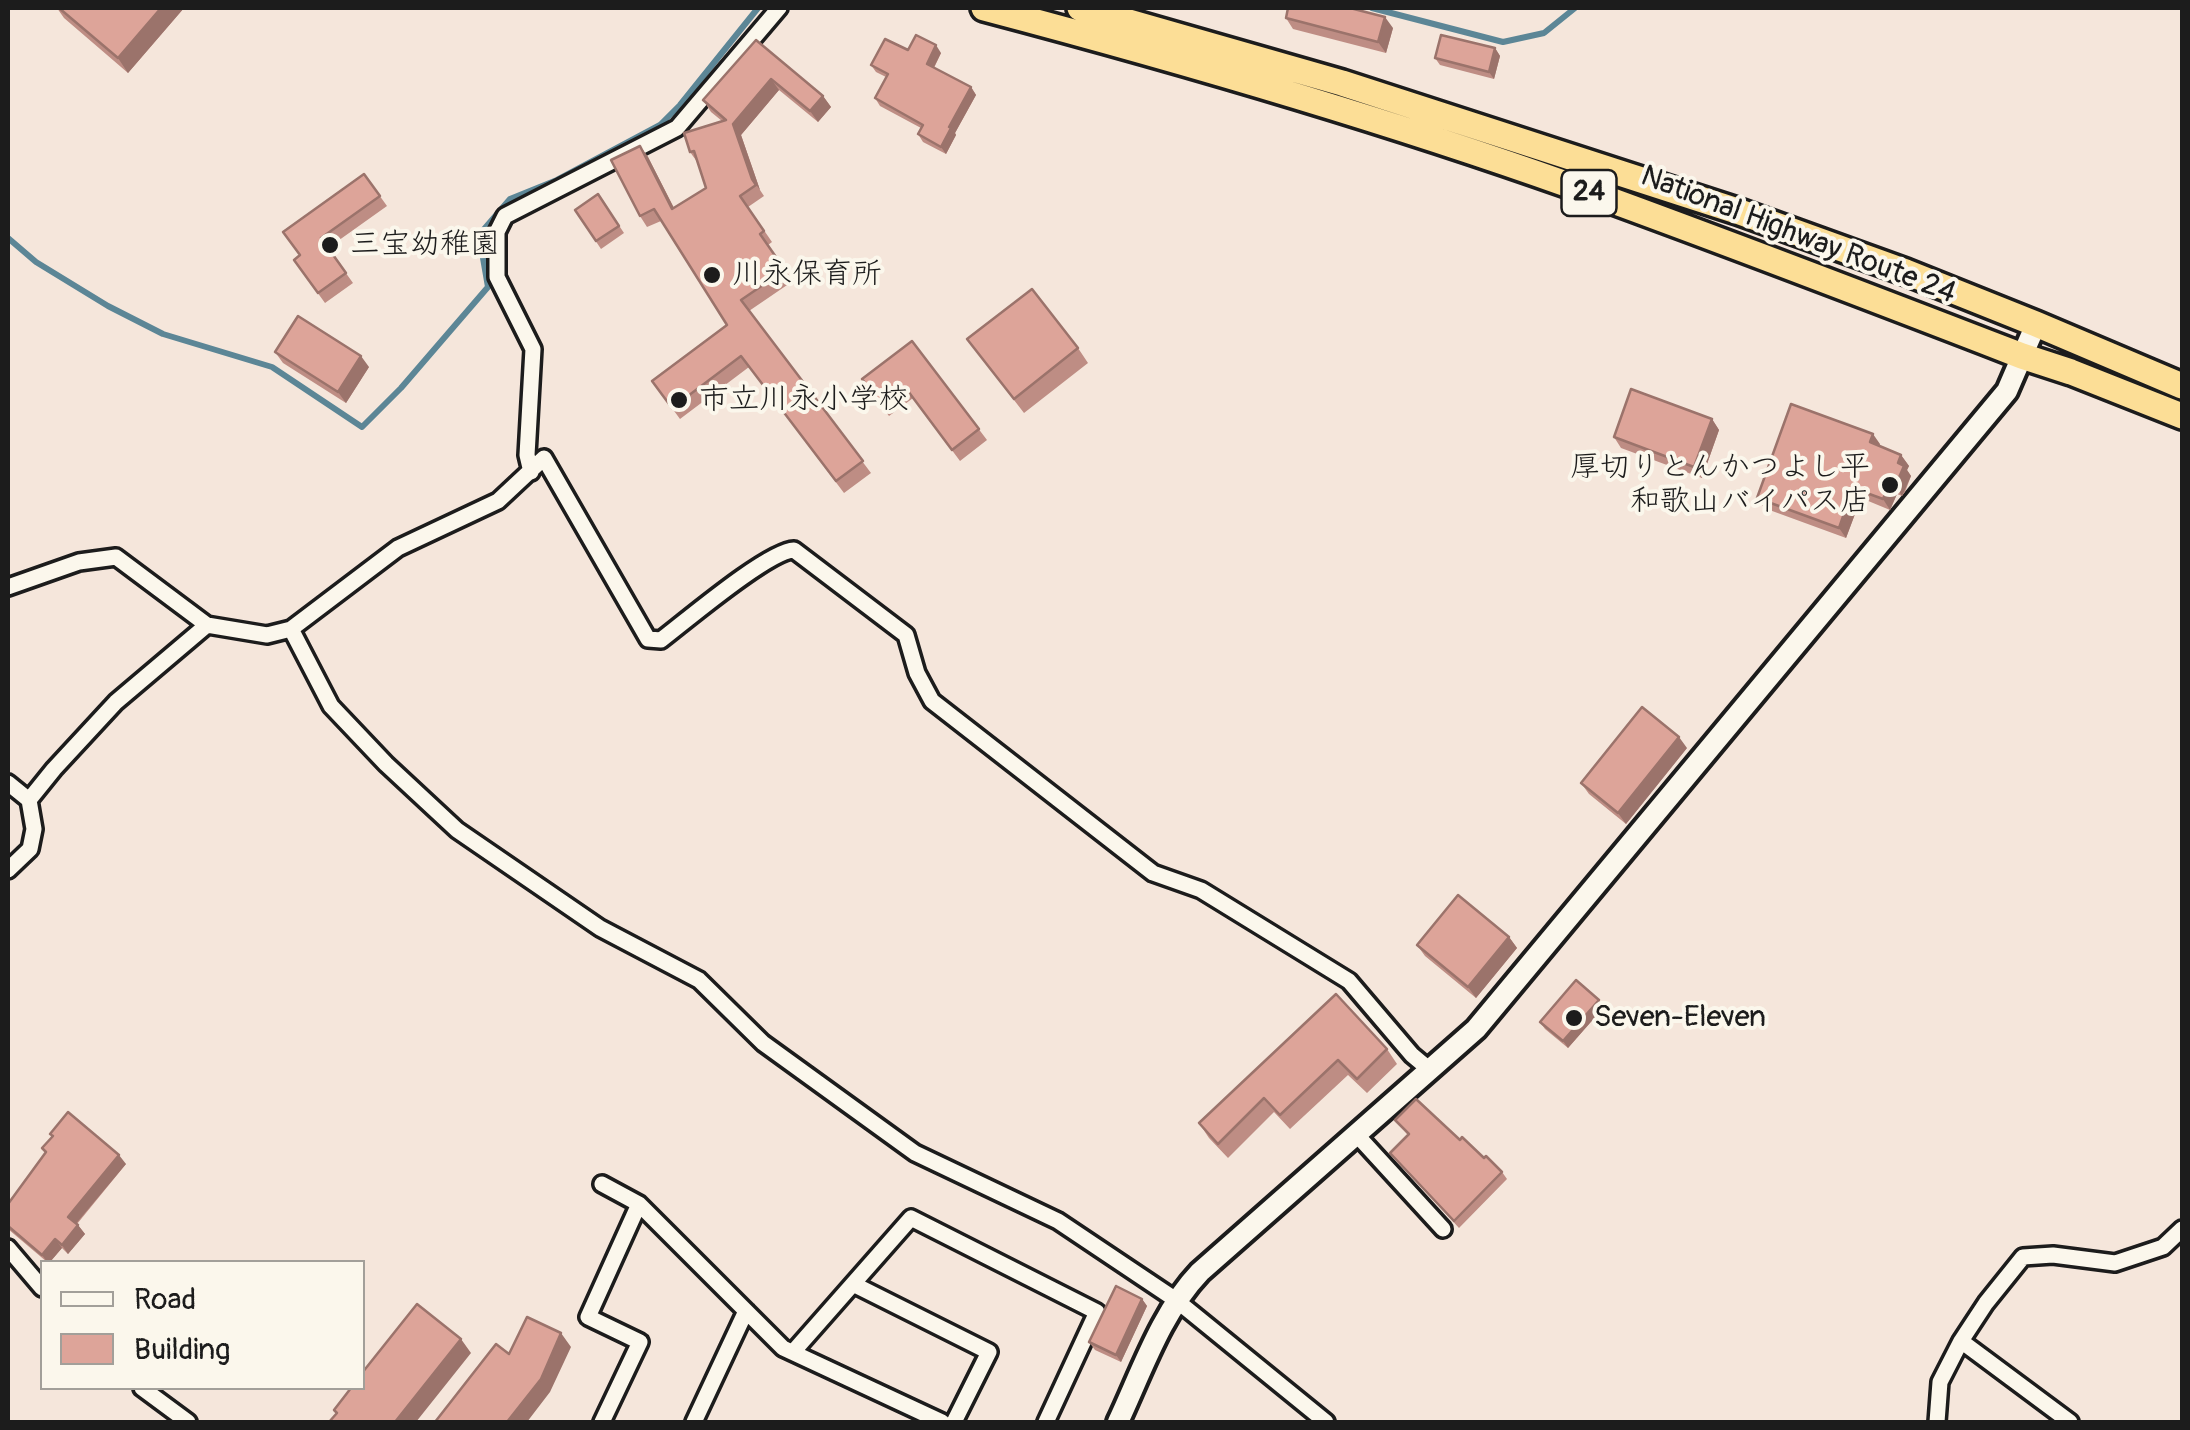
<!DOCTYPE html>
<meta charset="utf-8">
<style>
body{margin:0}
#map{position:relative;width:2190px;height:1430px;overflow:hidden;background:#f5e6db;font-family:Pangolin,sans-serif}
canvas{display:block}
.frame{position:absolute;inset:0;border:10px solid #1c1c1c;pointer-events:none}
.legend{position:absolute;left:40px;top:1260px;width:325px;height:130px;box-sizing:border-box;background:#fbf7ec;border:2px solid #a29f99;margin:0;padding:12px 18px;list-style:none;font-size:30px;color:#1c1c1c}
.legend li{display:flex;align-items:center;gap:20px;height:50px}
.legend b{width:50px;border:2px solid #a29f99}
</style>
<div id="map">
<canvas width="2190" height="1430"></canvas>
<div class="frame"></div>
<ul class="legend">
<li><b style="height:12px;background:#fbf7ec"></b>Road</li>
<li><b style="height:28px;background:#dda499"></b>Building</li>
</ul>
</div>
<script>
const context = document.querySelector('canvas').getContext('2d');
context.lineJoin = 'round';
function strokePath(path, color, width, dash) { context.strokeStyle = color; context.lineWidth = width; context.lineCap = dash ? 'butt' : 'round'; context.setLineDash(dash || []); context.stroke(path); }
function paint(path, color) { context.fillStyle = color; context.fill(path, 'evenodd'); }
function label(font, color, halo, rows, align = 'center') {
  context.font = font + ' Pangolin,"Klee One",sans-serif'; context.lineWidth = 8; context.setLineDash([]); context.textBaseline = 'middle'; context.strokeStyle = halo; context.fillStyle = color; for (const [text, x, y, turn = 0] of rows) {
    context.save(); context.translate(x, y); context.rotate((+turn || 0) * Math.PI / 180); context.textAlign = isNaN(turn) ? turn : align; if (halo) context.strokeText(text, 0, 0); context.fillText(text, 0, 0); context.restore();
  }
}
const stream = new Path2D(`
 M1372,8L1503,42L1544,33L1575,8
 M8,238L36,262L108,306L163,334L272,367L362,427L401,388L488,287L479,235L510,199L557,180L660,125L680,105L758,8`);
const minor = new Path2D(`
 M531,472L527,455L533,349L497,277V232L505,216L677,128L779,8
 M8,587L79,562L116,557L207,625L267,635L291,629L398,548L498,501L544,458L648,639L661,640C686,621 768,551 794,550L906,635L917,673L932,701L1153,873L1201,890L1349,981L1412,1055L1430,1070
 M291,629L331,706L386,764L457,830L600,928L699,980L763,1043L915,1153L1058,1221L1176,1300L1326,1422
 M8,783L29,800L34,829L30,849L8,870
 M29,800L54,769L116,702L207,625
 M1356,1134L1443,1229
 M602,1184L639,1204L783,1348L942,1422
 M8,1248L42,1288
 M853,1284L989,1352L954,1422
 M1961,1341L2070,1422
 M793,1352L911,1218L1097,1312L1046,1422
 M142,1388L188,1422
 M602,1422L640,1342L588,1317L639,1204
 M694,1422L746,1311
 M1937,1422L1940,1382L1961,1341L1986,1303L2023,1257L2053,1255L2115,1263L2163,1247L2182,1229`);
const tertiary = new Path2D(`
 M1118,1422C1142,1371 1161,1313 1200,1272L1476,1029L2007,391L2036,324`);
const trunk = new Path2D(`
 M984,8C1181,60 1377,117 1569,185C1721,240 1872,298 2022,356L2071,372L2182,416
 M1080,8L1342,83L1737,211L1906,272L2036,324L2182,386`);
const wall = new Path2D(`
 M57,8H184L128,73L64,18Z
 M1286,18L1393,28L1386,53L1293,29Z
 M756,40L823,96L831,107L818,122L779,90L741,135L760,190L764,196L748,207L772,242L768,245L793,281L749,311L871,473L844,493L749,367L680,419L652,381L727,325L661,221L647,227L640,216V146L648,157L674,208L706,188L698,163L690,152L722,121L711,112L703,100Z
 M1495,48L1500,56L1494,79L1440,65L1435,58Z
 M908,50L941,53L934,68L971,87L976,95L955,133L956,135L946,154L923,142L918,134L921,128L880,106L875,98L886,77L876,72L871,65Z
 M364,174L387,206L328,248L353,283L325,303L294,260L300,256Z
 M598,194L624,233L601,249L575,210Z
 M967,339L1078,348L1088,363L1024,413Z
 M912,341L987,440L960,461L913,398L889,416L862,379Z
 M275,352L369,367L346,403L283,363Z
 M1712,419L1719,430L1702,478L1621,448L1614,437Z
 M1880,444L1879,446L1901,455L1909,466L1907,470L1911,476L1905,492L1902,496L1897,494L1890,510L1861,498L1846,538L1764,508L1757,498Z
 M1687,748L1626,824L1589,794L1581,783Z
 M1509,937L1517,948L1476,998L1425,956L1417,945Z
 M1336,994L1387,1049L1397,1064L1367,1093L1348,1075L1290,1129L1274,1112L1228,1158L1209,1138L1199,1123Z
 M1599,1000L1604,1007L1568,1048L1545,1029L1540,1022Z
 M1395,1120L1460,1140L1502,1172L1507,1179L1459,1228L1390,1153L1408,1135Z
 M50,1134L126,1164L77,1224L85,1234L68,1254L62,1248L50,1262H47L8,1229V1204L46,1153L42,1148L52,1137Z
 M1142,1299L1147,1306L1121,1362L1095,1350L1089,1342Z`);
const shadedWall = new Path2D(`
 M161,8H184L128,73L118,58Z
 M1385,17L1393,28L1386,53L1378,42Z
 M936,45L941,53L932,71L927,64Z
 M1495,48L1500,56L1494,79L1489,72Z
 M771,79L779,90L741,135L760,190L752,179L733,124Z
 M971,87L976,95L955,133L956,135L946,154L941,147L949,127Z
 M823,96L831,107L818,122L810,111Z
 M640,146L648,157L680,220L672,209Z
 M361,356L369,367L346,403L338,392Z
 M1712,419L1719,430L1702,478L1694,467Z
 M1873,434L1880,444L1877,453L1870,442Z
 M1901,455L1909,466L1907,470L1911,476L1902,496L1895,485L1898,463Z
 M1890,483L1897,494L1890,510L1883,499Z
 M1853,488L1861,498L1846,538L1839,528Z
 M1679,737L1687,748L1626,824L1618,813Z
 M1509,937L1517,948L1476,998L1468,987Z
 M1599,1000L1604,1007L1568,1048L1563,1041Z
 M119,1155L126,1164L74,1226L68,1217Z
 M78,1225L85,1234L68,1254L62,1245Z
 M55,1239L62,1248L50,1262H47L42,1255Z
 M1142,1299L1147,1306L1121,1362L1116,1355Z
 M561,1333L571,1347L550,1392L527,1422H507Z
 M461,1339L471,1353L416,1422H395Z`);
const building = new Path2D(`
 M59,8H161L118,58Z
 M1288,8H1350L1385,17L1378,42L1286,18Z
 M916,35L936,45L927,64L971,87L949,127L951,128L941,147L918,134L923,125L875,98L888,74L871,65L885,39L908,50Z
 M1441,35L1495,48L1489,72L1435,58Z
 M756,40L823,96L810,111L771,79L733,124L752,179L756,185L740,196L764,231L760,234L785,270L741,300L863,461L836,481L741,356L672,408L652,381L727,325L654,209L640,216L611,160L640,146L672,209L706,188L694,151L690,152L684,133L726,120L703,100Z
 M364,174L380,196L321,238L346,273L318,293L294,260L300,255L283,232Z
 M598,194L619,226L596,241L575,210Z
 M1032,289L1078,348L1014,399L967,339Z
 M298,316L361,356L338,392L275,352Z
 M912,341L979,429L952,450L905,387L881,405L862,379Z
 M1631,389L1712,419L1694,467L1614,437Z
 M1791,404L1873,434L1870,442L1901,455L1898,463L1904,466L1897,482L1895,485L1890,483L1883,499L1853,488L1839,528L1757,498Z
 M1642,707L1679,737L1618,813L1581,783Z
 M1458,895L1509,937L1468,987L1417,945Z
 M1576,980L1599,1000L1563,1041L1540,1022Z
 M1336,994L1387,1049L1357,1079L1338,1060L1280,1115L1264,1098L1218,1144L1199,1123Z
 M1416,1099L1460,1140L1462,1137L1484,1158L1486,1156L1502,1172L1454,1221L1390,1153L1409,1134L1395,1120Z
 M68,1112L119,1155L68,1217L78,1225L62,1245L55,1239L42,1255L8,1226V1204L46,1152L42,1148L53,1136L50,1134Z
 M1116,1286L1142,1299L1116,1355L1089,1342Z
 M417,1304L461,1339L395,1422H329L337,1413L334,1410L351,1388H362V1373Z
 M527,1317L561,1333L541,1379L507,1422H435L496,1344L509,1354Z`);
const markers = [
 [330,245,10,"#1c1c1c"],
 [712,275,10,"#1c1c1c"],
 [679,400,10,"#1c1c1c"],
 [1890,485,10,"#1c1c1c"],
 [1574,1018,10,"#1c1c1c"]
];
const shields = [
 [1589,193,55]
];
const shieldNames = [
 ["24",1589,193]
];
const streetNames = [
 ["National Highway Route 24",1798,236,21]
];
const poiNames = [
 ["三宝幼稚園",350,245],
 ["川永保育所",732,275],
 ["市立川永小学校",699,400],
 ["厚切りとんかつよし平",1870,468,"right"],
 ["和歌山バイパス店",1870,502,"right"],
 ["Seven-Eleven",1594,1018]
];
strokePath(stream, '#5c8696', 6);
strokePath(minor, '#1c1c1c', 22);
strokePath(tertiary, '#1c1c1c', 28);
strokePath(trunk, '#1c1c1c', 32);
strokePath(minor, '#fbf7ec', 15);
strokePath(tertiary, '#fbf7ec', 20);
strokePath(trunk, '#fcde96', 25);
paint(wall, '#be8d84');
paint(shadedWall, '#9b736b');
paint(building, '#dda499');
strokePath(building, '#9b736b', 2.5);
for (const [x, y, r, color] of markers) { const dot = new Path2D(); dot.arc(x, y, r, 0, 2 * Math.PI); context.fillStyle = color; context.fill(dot); strokePath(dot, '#fbf7ec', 4); }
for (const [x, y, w] of shields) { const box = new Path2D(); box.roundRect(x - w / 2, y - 23, w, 46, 8); context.fillStyle = '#fbf7ec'; context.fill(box); strokePath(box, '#1c1c1c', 2.5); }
label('bold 28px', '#1c1c1c', null, shieldNames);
label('30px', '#1c1c1c', '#fbf7ec', streetNames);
label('30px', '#1c1c1c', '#fbf7ec', poiNames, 'left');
</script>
